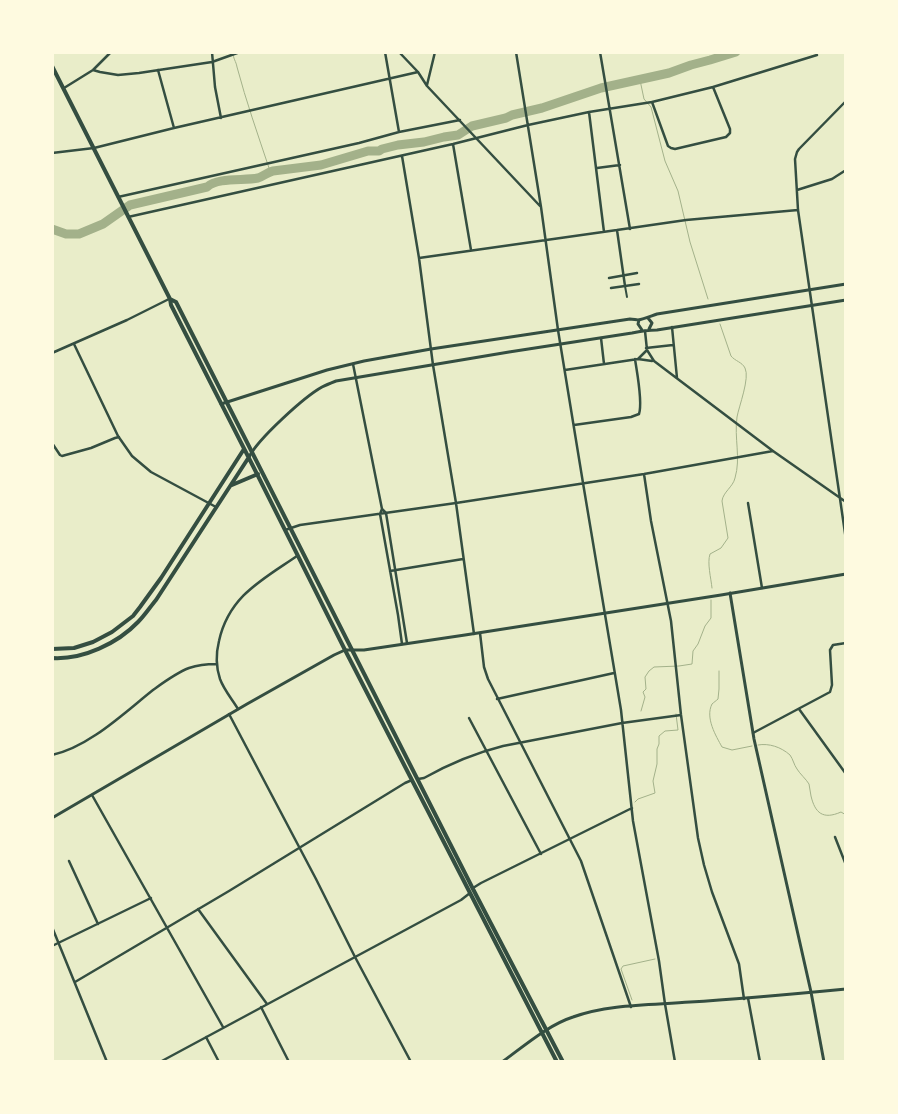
<!DOCTYPE html>
<style>
body{margin:0}
#map{position:relative;width:898px;height:1114px;overflow:hidden;background:#e9edc9;font-family:"PT Sans",sans-serif}
canvas{display:block}
.frame{position:absolute;inset:0;border:54px solid #fefae0;pointer-events:none}
</style>
<div id="map">
<canvas width="898" height="1114"></canvas>
<div class="frame"></div>
</div>
<script>
const context = document.querySelector('canvas').getContext('2d');
context.lineJoin = 'round';
function strokePath(path, color, width, dash) { context.strokeStyle = color; context.lineWidth = width; context.lineCap = dash ? 'butt' : 'round'; context.setLineDash(dash || []); context.stroke(path); }
const stream = new Path2D(`
 M233,52C233,59 236,61 237,67C246,101 258,135 269,168L268,172
 M640,80L644,99L651,107L665,161L678,191L690,242L708,299
 M712,588C711,578 707,563 710,554L721,548L728,538L722,501C723,492 733,487 735,478C741,458 734,438 737,417C739,406 750,378 745,368C742,362 735,361 731,356L720,324
 M719,671V689L718,699C717,700 713,703 712,704C705,718 716,736 722,747L732,750L752,746
 M641,711L645,697L643,692L646,689L645,677L649,671L654,667L679,666L692,664L693,651L698,644L705,626L711,618V600
 M758,745C769,743 781,747 790,755C793,759 794,765 797,769C800,774 806,779 809,784C810,788 810,792 811,796C815,813 823,820 841,812L846,815
 M635,802L638,799L655,793L653,781L657,764V749L659,744V736L665,731L678,730L676,714
 M632,1000L621,969L623,966L655,959`);
const river = new Path2D(`
 M52,229L66,234H79L103,224L130,205L207,187C218,177 244,181 258,178C264,176 268,172 273,171L321,165L368,151H379L382,149L398,145L424,142L444,137L458,135L472,126L506,118L512,115L542,108L601,88L669,73L691,65L710,60L736,52`);
const pedestrian = new Path2D(`
 M625,286L627,297`);
const minor = new Path2D(`
 M212,52L215,87L221,118
 M385,52L399,132
 M399,52L418,72L427,86L540,206
 M516,52L541,207L558,330L583,483L621,710L633,821L659,961L665,1004L675,1062
 M600,52L630,229
 M93,70L100,72L118,75L139,73L212,62L240,52
 M158,70L174,128
 M427,85L435,52
 M64,88L93,70L111,52
 M846,101L799,149L797,152L795,159L798,210L846,540
 M652,102L668,146L671,148L675,149L726,137L730,133V129L713,87
 M589,112L604,232
 M453,144L471,250
 M52,153L94,148L174,128L418,72
 M402,156L419,258L433,365L456,503L474,634
 M597,168L620,165
 M797,190L832,179L846,170
 M118,197L359,143L399,132L460,120
 M128,217L453,144L528,125L589,112L652,102L713,87L817,55
 M617,230L625,286
 M419,258L617,230L686,220L798,210
 M609,278L637,273
 M611,288L639,284
 M672,327L677,378
 M645,331L647,350L654,361L773,451L846,502
 M601,338L604,364
 M74,344L118,436L132,456L151,472L216,507
 M646,348L673,345
 M52,353L127,320L169,299
 M638,359L647,350
 M353,364L382,509L380,514L398,615L402,644
 M565,370L638,359L652,361
 M574,425L631,417L639,414C643,402 637,373 635,359
 M52,443L60,455L62,456L91,448L115,438L119,437
 M644,474L651,521L671,621L681,715L698,838L704,865L712,892L739,964L744,999
 M748,503L762,588
 M382,509L386,513L407,643
 M285,530L300,525L456,503L644,474L773,451
 M390,571L463,559
 M480,633L484,667L488,679L581,861L631,1007
 M497,699L614,673
 M238,709C232,699 224,690 220,679C216,667 216,653 219,641C229,596 262,580 297,556
 M799,709L846,774
 M229,714L316,879L355,957L411,1062
 M469,718L541,854
 M753,733L830,692L832,685L830,650L833,645L846,643
 M52,755C89,747 124,713 153,690C164,682 176,673 189,668C198,665 207,664 216,664
 M418,779L424,778C449,764 475,753 503,746L622,723L681,715
 M92,795L223,1027
 M835,837L846,865
 M69,861L98,924
 M473,888L481,883L632,808
 M198,909L267,1004
 M52,927L107,1062
 M52,946L151,898
 M75,982L229,891L405,783L412,780
 M748,998L760,1062
 M261,1007L289,1062
 M206,1037L219,1062
 M160,1062L461,900L470,893`);
const tertiary = new Path2D(`
 M648,318L652,323L649,329
 M639,320L638,324L642,330
 M221,404L327,370L364,361L431,349L630,319C633,319 636,320 638,320C644,319 651,316 657,314L846,284
 M249,457C258,439 304,397 322,387C326,385 331,383 336,381L509,352L632,333C641,331 648,330 657,330L846,300
 M730,593L754,739L811,992L824,1062
 M52,818L247,704L334,655L345,650H364L465,635L721,595L846,574
 M502,1062C524,1046 548,1025 573,1017C608,1004 652,1005 690,1002C742,999 794,994 846,989`);
const primary = new Path2D(`
 M52,66L170,299L171,305L257,474L345,650L557,1062
 M170,299L176,302L473,889L563,1062
 M232,485L258,474
 M52,649L74,648L93,642L112,632L133,616L140,607L161,578L244,449
 M52,658C83,660 118,643 138,622C145,615 150,607 156,600L249,457`);
strokePath(stream, '#a3b18a', 1);
strokePath(river, '#a3b18a', 9);
strokePath(pedestrian, '#344e41', 2);
strokePath(minor, '#344e41', 2.5);
strokePath(tertiary, '#344e41', 3);
strokePath(primary, '#344e41', 4);
</script>
